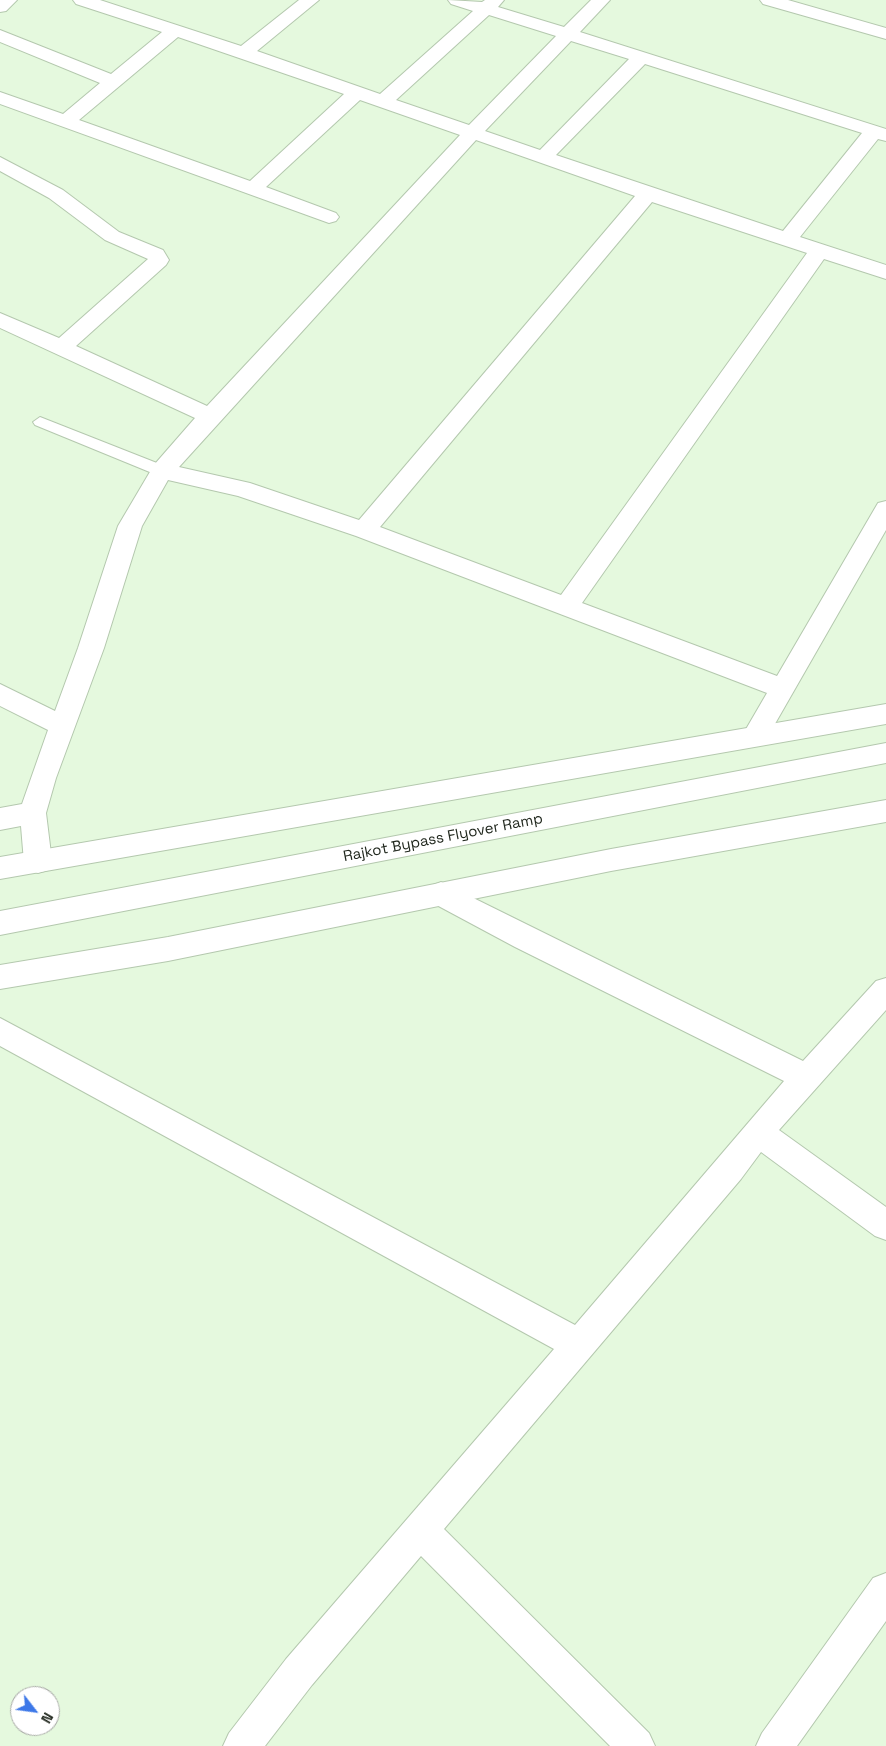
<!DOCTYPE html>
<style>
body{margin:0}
#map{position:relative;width:886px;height:1746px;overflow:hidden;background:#e5f9de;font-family:"Space Grotesk",sans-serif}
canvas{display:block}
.north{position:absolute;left:10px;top:1686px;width:50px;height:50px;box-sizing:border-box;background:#fff;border:1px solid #a7a9a5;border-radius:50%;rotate:120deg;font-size:14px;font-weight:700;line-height:20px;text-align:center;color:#22291f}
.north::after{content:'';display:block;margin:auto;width:18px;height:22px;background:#3d78e8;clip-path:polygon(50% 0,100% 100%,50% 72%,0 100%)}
</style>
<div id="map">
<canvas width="886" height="1746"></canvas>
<div class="north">N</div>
</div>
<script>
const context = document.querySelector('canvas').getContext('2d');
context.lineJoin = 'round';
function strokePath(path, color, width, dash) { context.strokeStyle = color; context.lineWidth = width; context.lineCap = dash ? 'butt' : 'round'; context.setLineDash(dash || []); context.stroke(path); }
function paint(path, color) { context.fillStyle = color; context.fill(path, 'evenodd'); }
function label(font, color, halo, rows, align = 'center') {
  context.font = font + ' "Space Grotesk",sans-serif'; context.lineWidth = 4; context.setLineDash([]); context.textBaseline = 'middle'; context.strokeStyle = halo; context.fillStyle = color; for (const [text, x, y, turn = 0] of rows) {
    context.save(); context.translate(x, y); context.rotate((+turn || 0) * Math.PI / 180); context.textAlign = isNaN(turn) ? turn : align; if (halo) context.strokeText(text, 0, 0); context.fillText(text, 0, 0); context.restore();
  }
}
const lane = new Path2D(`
 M40,417L167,467L169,471L162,476L157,475L35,425L33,422Z`);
const street = new Path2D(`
 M0,0H17L6,11L0,12Z
 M73,0H100L241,46L299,0H319L257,51L380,94L473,11L451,4L448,0L482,2L485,0H504L498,7L564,27L591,0H610L580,32L886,129V141L878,139L800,237L886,265V279L824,259L582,603L777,676L878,503L886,501V530L764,743L755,746L746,743L742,736L767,693L356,536L238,496L168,480L142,526L104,648L56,778L46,813L52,862L48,870L38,873L28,870L24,862L21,826L0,830V808L22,804L48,730L0,706V684L55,711L78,648L118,526L154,465L195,418L0,328V313L59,338L148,259L105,240L49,198L0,171V157L63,190L119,232L163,250L169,260L166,265L76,346L207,406L460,135L360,100L266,187L336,213L339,217L336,221L329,223L0,104V92L63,114L100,83L0,42V30L111,74L162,32L76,4ZM489,15L556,36L469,125L396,100ZM178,37L344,94L250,181L79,120ZM571,41L629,59L540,150L485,131ZM645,64L862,133L783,231L556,155ZM476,140L635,196L359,520L250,483L179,467ZM652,202L807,253L561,595L380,527Z
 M760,0H788L886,28V39L763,4Z
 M441,882L803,1061L876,981L886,978V1010L779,1130L886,1207V1240L875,1236L761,1152L741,1179L444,1529L649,1733L655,1746H610L421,1556L312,1685L265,1746H223L229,1733L286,1659L554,1349L0,1046V1018L575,1325L784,1081L515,947L431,902L427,894L431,886Z
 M886,1573V1621L797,1746H756L762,1733L873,1578Z`);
const highway = new Path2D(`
 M886,704V724L0,879V857Z
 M886,743V763L0,935V911Z
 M886,800V822L611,871L168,961L0,989V965L168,937L611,849Z`);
const streetNames = [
 ["Rajkot Bypass Flyover Ramp",443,838,-11]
];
strokePath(lane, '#b4c8ae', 2);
strokePath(street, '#b4c8ae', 2);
strokePath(highway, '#b4c8ae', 2);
paint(lane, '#fff');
paint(street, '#fff');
paint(highway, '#fff');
label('15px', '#22291f', '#fff', streetNames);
</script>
